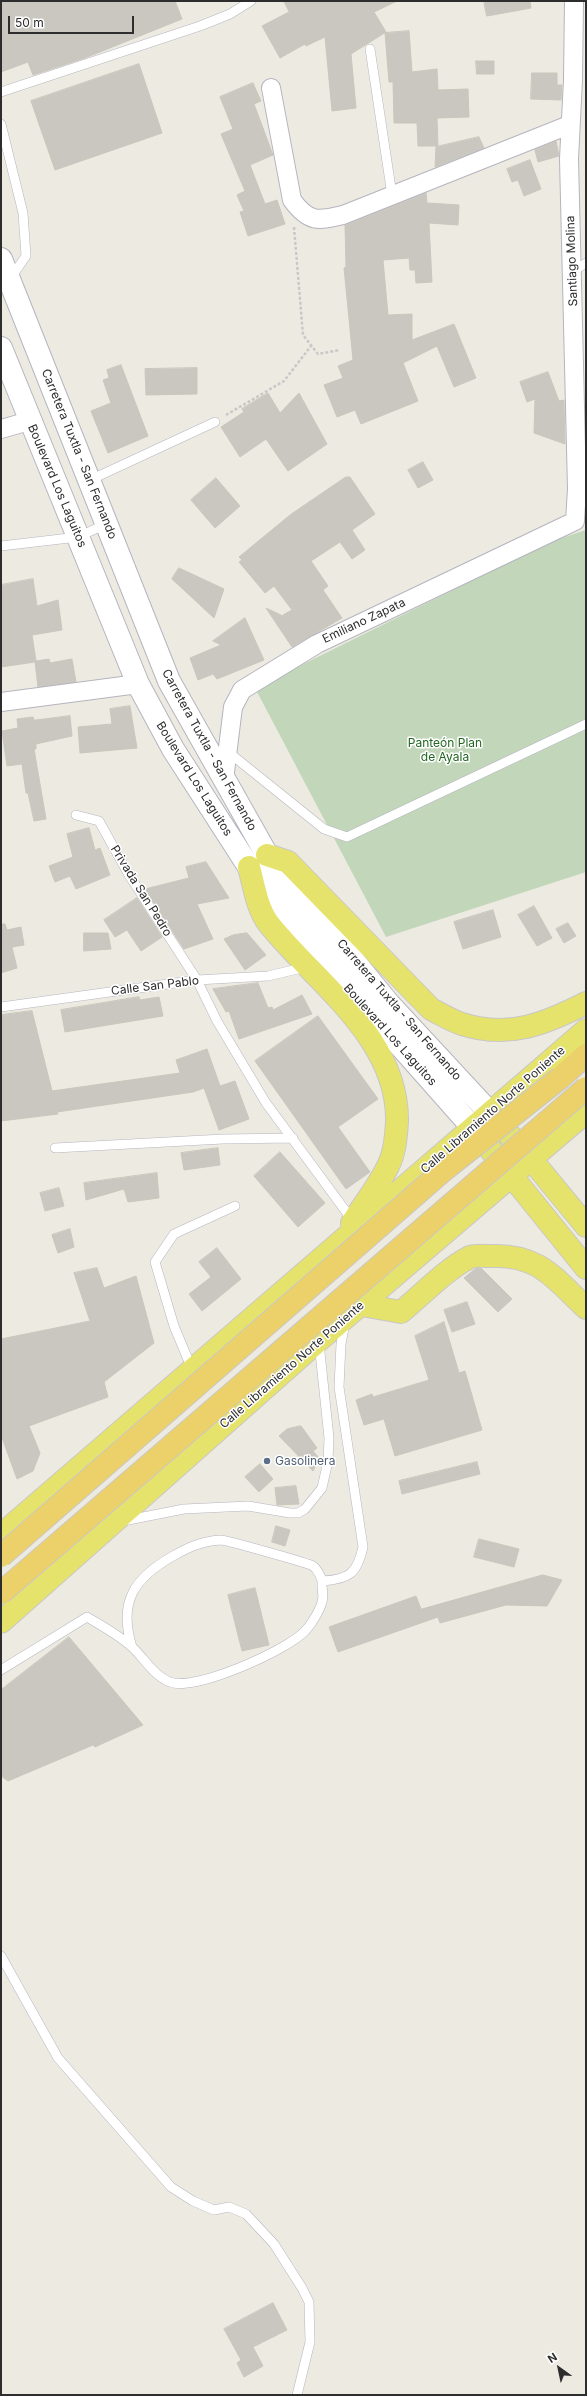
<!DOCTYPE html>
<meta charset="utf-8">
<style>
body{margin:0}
#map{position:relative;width:587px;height:2396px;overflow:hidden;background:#edebe1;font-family:Inter,sans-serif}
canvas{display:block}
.frame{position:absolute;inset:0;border:2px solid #2d2d2d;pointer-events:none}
.north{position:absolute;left:539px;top:2348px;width:40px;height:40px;-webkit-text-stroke:3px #fff;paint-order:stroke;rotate:327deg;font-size:11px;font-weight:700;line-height:16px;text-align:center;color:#2d2d2d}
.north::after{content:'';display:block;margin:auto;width:14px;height:18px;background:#2d2d2d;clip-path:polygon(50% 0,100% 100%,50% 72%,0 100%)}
.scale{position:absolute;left:8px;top:16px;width:126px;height:18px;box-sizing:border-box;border:2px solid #2d2d2d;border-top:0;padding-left:5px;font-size:12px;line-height:14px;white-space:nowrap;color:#2d2d2d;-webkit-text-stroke:3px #fff;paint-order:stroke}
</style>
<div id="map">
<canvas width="587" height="2396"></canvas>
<div class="frame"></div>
<div class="north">N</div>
<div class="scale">50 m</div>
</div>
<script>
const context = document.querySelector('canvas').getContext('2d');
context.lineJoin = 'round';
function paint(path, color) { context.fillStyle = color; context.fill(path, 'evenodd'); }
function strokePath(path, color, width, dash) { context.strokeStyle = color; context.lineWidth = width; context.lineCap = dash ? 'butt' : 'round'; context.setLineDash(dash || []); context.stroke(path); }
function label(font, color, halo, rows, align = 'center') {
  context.font = font + ' Inter,sans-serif'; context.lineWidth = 3; context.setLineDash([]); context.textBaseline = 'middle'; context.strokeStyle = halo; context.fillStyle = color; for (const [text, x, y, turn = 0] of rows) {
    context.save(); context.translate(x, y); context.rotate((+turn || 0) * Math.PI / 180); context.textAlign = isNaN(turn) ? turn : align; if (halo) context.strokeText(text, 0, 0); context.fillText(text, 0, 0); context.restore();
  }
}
const cemetery = new Path2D(`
 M586,530V872L386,937L255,688L552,541Z`);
const building = new Path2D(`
 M1,1H175L182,19L85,58L33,75L28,62L1,72Z
 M284,1H397L374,12L386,32L351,54L356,108L332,111L325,37L306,46L305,44L280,58L262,26L289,12Z
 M484,1H530L531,8L487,16Z
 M409,31L412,72L437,69L438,90L468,89L469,117L437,118L438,146H418L417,123H394L393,82H389L385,33Z
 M476,61H494V74H477Z
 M139,64L162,133L55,170L31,101Z
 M532,73H557V85H562L561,100L531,99Z
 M253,83L261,101L254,104L273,155L250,165L265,204L277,200L285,224L248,236L240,212L244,211L237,195L245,191L221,134L233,129L220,97Z
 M479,137L484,148L435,167L436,147Z
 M556,141L559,156L538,162L535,150Z
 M530,160L541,189L524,196L518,180L512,182L507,169Z
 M426,193L427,203L459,205L458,225L429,223L432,282L416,283L415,270H410L409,258L383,260L388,315L412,314V340L454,324L476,378L454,387L437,346L403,363L418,401L361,424L355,410L337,417L324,385L343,378L338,366L353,360L344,268L346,267L345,225Z
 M121,365L148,436L108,453L91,411L111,403L103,380L109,378L107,370Z
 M197,368V394L146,395L145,369Z
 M548,372L559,401L564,400L565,444L534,433L535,399L527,402L520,382Z
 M268,393L280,413L299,393L327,444L288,471L266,439L240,457L221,427L244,412L242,409Z
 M423,462L433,480L418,488L408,470Z
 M346,477H350L375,514L352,530L365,550L352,559L340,542L311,561L328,586L323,590L342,618L292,647L266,608L285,617L283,615L292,610L274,586L265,593L239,562L242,560L239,557L290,515Z
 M216,478L240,506L215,528L191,500Z
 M179,568L224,589L214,618L172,579Z
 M33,579L37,606L58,600L62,630L32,635L36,661L49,659L50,663L72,659L76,682L38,687L35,662L1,667V585Z
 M245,618L264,660L217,679L213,674L198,680L190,658L221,645L213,641Z
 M130,706L137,748L80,753L78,727L112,724L110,709Z
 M70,716L72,736L36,744V749H34L46,819L34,821L28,793H26L22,764L7,766L2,731L18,728L17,719L33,717L34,720Z
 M89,828L95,850L100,848L110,875L76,889L70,876L55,882L49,866L73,857L67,834Z
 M206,862L229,898L197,904L213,939L184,949L145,889L189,878L186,867Z
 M137,898L162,937L141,951L127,930L115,937L104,920Z
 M534,906L552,938L537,946L518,915Z
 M493,910L501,937L463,949L454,922Z
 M568,923L576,936L564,943L556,929Z
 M1,924H5L7,930L21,927L24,945L12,947L17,968L1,973Z
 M84,933H108L111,949L84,951Z
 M247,933L266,955L245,970L224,939L233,935Z
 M258,983L268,1008L272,1007L273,1010L302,995L312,1014L239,1039L229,1011L226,1012L213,989Z
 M139,997L140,1000L159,997L163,1016L65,1032L61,1010Z
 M32,1011L52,1091L180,1073L176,1060L207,1049L220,1086L235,1081L249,1119L219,1130L204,1088L193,1092L57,1112L58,1114L1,1121V1015Z
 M318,1016L378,1099L338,1127L370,1172L346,1189L255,1061Z
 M218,1148L220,1165L184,1170L181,1153Z
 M280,1152L325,1203L298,1227L254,1176Z
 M157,1173L159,1198L128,1202L124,1189L86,1200L84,1183Z
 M59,1188L64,1206L45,1211L40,1193Z
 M70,1229L74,1247L58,1253L52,1235Z
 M217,1248L241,1279L202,1311L189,1294L211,1277L199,1262Z
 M97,1268L104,1288L136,1276L154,1343L104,1382L108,1397L29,1426L40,1453L33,1471L17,1479L1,1435V1339L90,1321L74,1273Z
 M481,1268L512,1299L498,1312L464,1278L475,1269Z
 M467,1302L475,1324L452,1332L444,1310Z
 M444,1322L459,1373L465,1371L482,1430L395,1456L384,1419L364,1425L356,1400L372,1394L373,1397L429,1380L415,1336Z
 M301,1426L317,1448L313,1451L319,1458L313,1471L279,1436L287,1429Z
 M477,1462L480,1474L402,1494L399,1481Z
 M260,1464L273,1479L259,1492L245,1477Z
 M296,1486L299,1504L277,1505L275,1488Z
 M276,1526L290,1530L285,1546L272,1542Z
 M479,1539L519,1549L514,1567L474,1557Z
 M543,1575L562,1580L547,1606L506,1605L440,1623L438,1617L338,1652L329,1627L416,1596L421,1609Z
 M255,1588L269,1645L242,1651L228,1595Z
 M69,1637L143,1725L95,1747L93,1745L8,1781L1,1776V1690Z
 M273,2303L287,2330L253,2347L263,2366L244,2377L237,2363L241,2360L224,2329Z`);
const path = new Path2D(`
 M294,227L303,335L318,354L340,350
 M226,415L284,381L311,346`);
const service = new Path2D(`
 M370,49L392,195
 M1,92L200,26L230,14L251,1
 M1,124L23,213L26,256L10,279
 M573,271L586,263
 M90,480L215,422
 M1,546L78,537L106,524
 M227,751L324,829L347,837L586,724
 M76,815L99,821L129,875L197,980L217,1021L266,1103L353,1221
 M1,1007L197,980L268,976L306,967
 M55,1148L223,1139L293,1138
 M192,1369L174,1326L155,1262L174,1234L235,1206
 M123,1521L184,1509L248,1506L290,1513H298L305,1509L322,1488L328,1461L329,1438L319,1343
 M323,1581C349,1579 357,1574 363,1547L339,1387L341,1344L345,1323
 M1,1670L87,1617C102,1626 119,1635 132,1647C144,1658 154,1676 170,1682C194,1692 288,1650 305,1631C311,1625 320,1610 322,1602C324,1597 322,1590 322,1584C323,1579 317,1569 313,1566C308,1563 226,1540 221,1540C202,1541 189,1547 173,1556C134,1578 118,1602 132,1647
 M1,1956L58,2058L171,2187L193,2201L214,2210L229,2207L246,2214L274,2244L302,2288L309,2302L310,2342L297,2395`);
const minor = new Path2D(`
 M271,88L292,200C309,223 318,221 343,215L569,125
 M1,429L29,421
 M1,702L138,684
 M224,780L233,707L242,690L317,644L575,521L577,489L569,159L573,80L574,1`);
const secondary = new Path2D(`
 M1,259L169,681L267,855L389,1004L490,1113
 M1,348L138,684L173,749L249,867L335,972L473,1128`);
const primary = new Path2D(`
 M267,855L288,862L431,1009C441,1014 452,1021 462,1024C508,1039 545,1024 586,1003
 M249,867C254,885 257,909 269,924C316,983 399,1038 397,1122C396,1136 395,1151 389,1164C380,1184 364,1204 352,1223
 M490,1113L531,1159L586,1226
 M473,1128L586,1268
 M362,1305L401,1312C423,1294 445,1270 470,1257C476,1255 485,1256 491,1256C539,1254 554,1278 586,1308
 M1,1535L586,1030
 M1,1622L318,1341L586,1112`);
const trunk = new Path2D(`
 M560,1078L586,1055`);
const trunkBridge = new Path2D(`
 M1,1556L444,1170L560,1078
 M1,1593L586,1088`);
const markers = [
 [267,1461,4,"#5c6f8a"]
];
const streetNames = [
 ["Santiago Molina",572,261,-92],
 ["Carretera Tuxtla - San Fernando",79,454,68],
 ["Boulevard Los Laguitos",57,486,67],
 ["Emiliano Zapata",364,621,-25],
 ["Carretera Tuxtla - San Fernando",209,750,61],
 ["Boulevard Los Laguitos",194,779,58],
 ["Privada San Pedro",141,891,58],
 ["Calle San Pablo",155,986,-7],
 ["Carretera Tuxtla - San Fernando",399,1010,49],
 ["Boulevard Los Laguitos",390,1035,48],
 ["Calle Libramiento Norte Poniente",493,1110,-41],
 ["Calle Libramiento Norte Poniente",292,1365,-41]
];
const parkNames = [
 ["Panteón Plan",445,743],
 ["de Ayala",445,757]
];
const serviceNames = [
 ["Gasolinera",275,1461]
];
paint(cemetery, '#c2d6ba');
paint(building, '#c9c7c0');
strokePath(building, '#c9c7bb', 1);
strokePath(service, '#b5b4bf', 10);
strokePath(minor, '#b5b4bf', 20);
strokePath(secondary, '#b5b4bf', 24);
strokePath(primary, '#c8c8c8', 24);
strokePath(trunk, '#c8c8c8', 24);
strokePath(path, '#c8c8c8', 2.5, [3, 2]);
strokePath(service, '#fff', 9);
strokePath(minor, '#fff', 18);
strokePath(secondary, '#fff', 22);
strokePath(primary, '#e6e36d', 22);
strokePath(trunk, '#ecd16a', 22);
strokePath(trunkBridge, '#c8c8c8', 24, []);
strokePath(trunkBridge, '#ecd16a', 22);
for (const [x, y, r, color] of markers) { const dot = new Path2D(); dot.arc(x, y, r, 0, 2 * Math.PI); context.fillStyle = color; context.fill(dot); strokePath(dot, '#fff', 1.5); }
label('12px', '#2d2d2d', '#fff', streetNames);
label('12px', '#226621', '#fff', parkNames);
label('12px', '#4e5e75', '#fff', serviceNames, 'left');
</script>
